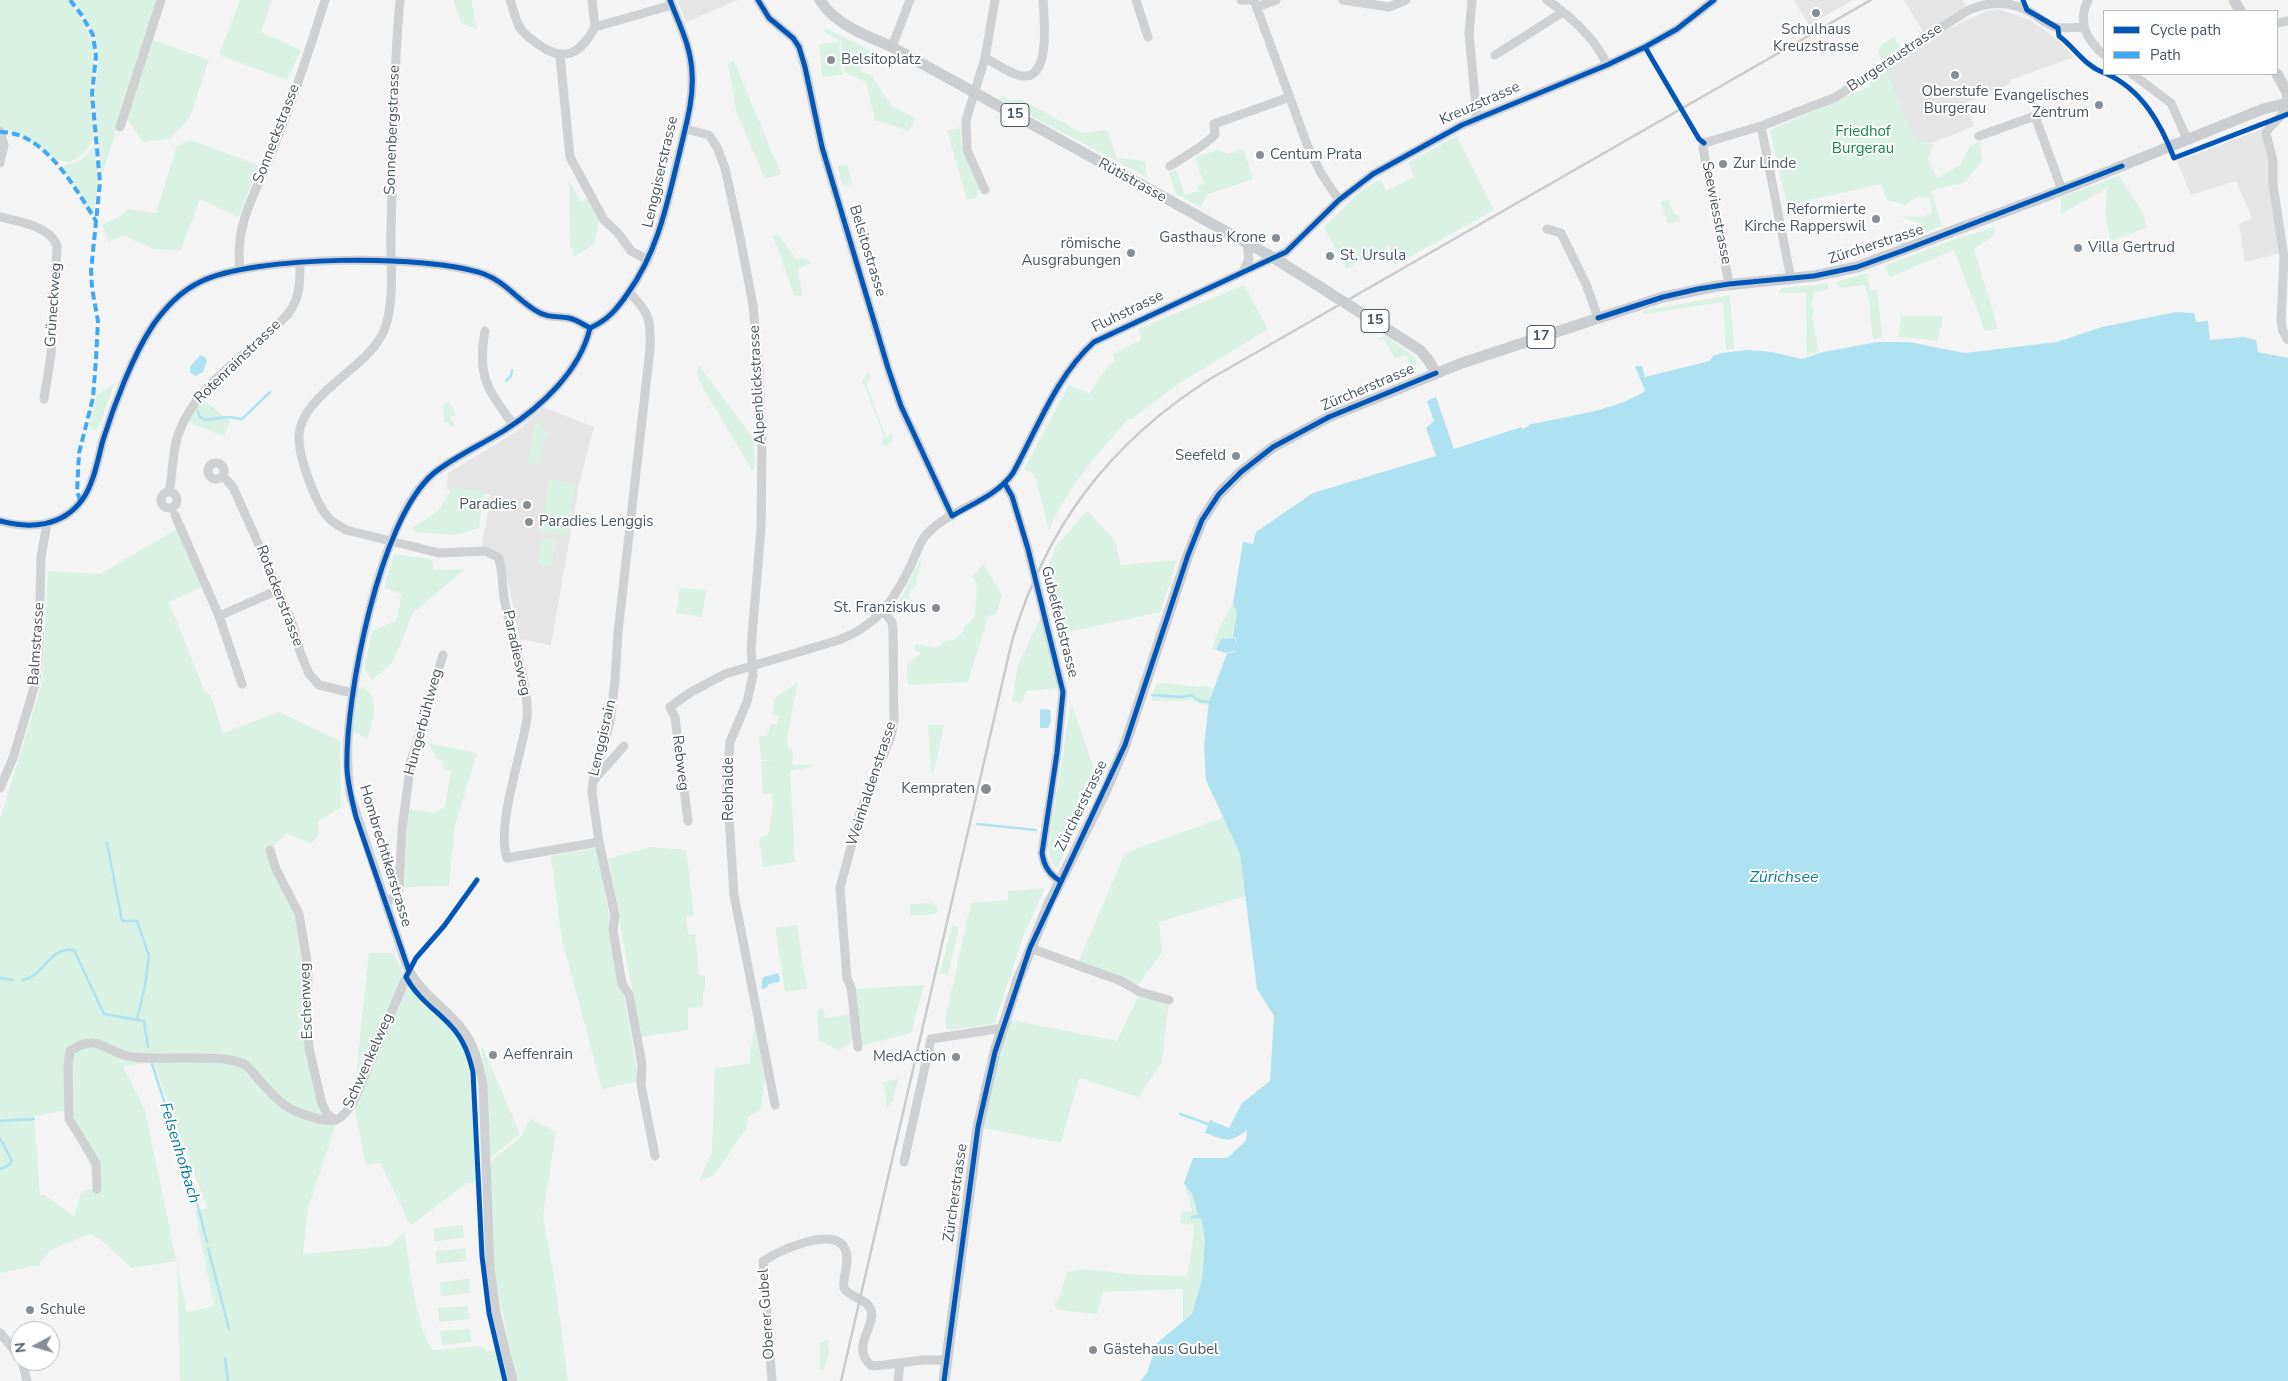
<!DOCTYPE html>
<meta charset="utf-8">
<style>
body{margin:0}
#map{position:relative;width:2288px;height:1381px;overflow:hidden;background:#f4f4f4;font-family:"Nunito Sans",sans-serif}
canvas{display:block}
.legend{position:absolute;left:2103px;top:10px;width:175px;height:65px;box-sizing:border-box;background:#fff;border:1px solid #b7bbc0;margin:0;padding:6px 9px;list-style:none;font-size:15px;color:#4a5661}
.legend li{display:flex;align-items:center;gap:10px;height:25px}
.legend b{width:25px;border:1px solid #b7bbc0}
.north{position:absolute;left:10px;top:1321px;width:50px;height:50px;box-sizing:border-box;background:#fff;border:1px solid #b7bbc0;border-radius:50%;rotate:264deg;font-size:14px;font-weight:700;line-height:20px;text-align:center;color:#4a5661}
.north::after{content:'';display:block;margin:auto;width:18px;height:22px;background:#868d94;clip-path:polygon(50% 0,100% 100%,50% 72%,0 100%)}
</style>
<div id="map">
<canvas width="2288" height="1381"></canvas>
<ul class="legend">
<li><b style="height:6px;background:#0057b8"></b>Cycle path</li>
<li><b style="height:6px;background:#3fa9f5"></b>Path</li>
</ul>
<div class="north">N</div>
</div>
<script>
const context = document.querySelector('canvas').getContext('2d');
context.lineJoin = 'round';
function paint(path, color) { context.fillStyle = color; context.fill(path, 'evenodd'); }
function strokePath(path, color, width, dash) { context.strokeStyle = color; context.lineWidth = width; context.lineCap = dash ? 'butt' : 'round'; context.setLineDash(dash || []); context.stroke(path); }
function label(font, color, halo, rows, align = 'center') {
  context.font = font + ' "Nunito Sans",sans-serif'; context.lineWidth = 4; context.setLineDash([]); context.textBaseline = 'middle'; context.strokeStyle = halo; context.fillStyle = color; for (const [text, x, y, turn = 0] of rows) {
    context.save(); context.translate(x, y); context.rotate((+turn || 0) * Math.PI / 180); context.textAlign = isNaN(turn) ? turn : align; if (halo) context.strokeText(text, 0, 0); context.fillText(text, 0, 0); context.restore();
  }
}
const education = new Path2D(`
 M677,0H738L686,22Z
 M1794,0H1853L1809,25Z
 M1904,0H1962L1966,6L1925,35Z
 M1998,9L2030,20L2057,39L2074,57L2010,80L2011,83L1966,103L1974,126L1913,150L1885,70L1948,29L1986,11Z
 M2263,129L2270,153L2281,253L2245,262L2239,224L2252,218L2236,181L2191,195L2177,161Z
 M543,407L594,427L579,484L551,645L520,639L502,554L481,549L491,495L447,489L448,473L517,431Z`);
const green = new Path2D(`
 M0,0H69C80,16 90,31 94,51C96,65 90,82 91,97C91,107 96,130 93,139C90,148 79,160 69,162C52,164 27,131 2,128L0,126Z
 M73,0H157L102,175L94,97L99,57L95,37L83,13Z
 M240,0H272L261,32L301,50L287,80L219,55Z
 M453,0H471L477,29L462,24Z
 M825,28L876,53L860,64L861,72L871,75L892,106L915,118L909,131L875,120L866,82L844,72L841,42L824,32Z
 M1894,37L1901,48L1883,60L1878,53L1881,45Z
 M153,40L209,60L190,117L170,139L143,142L127,119Z
 M839,42L842,75L822,77L819,44Z
 M734,61L781,174L765,179L737,114L728,63Z
 M1887,71L1910,127L1918,141L1934,144L1928,158L1937,178L1960,165L1970,146L1980,142L1982,161L1965,182L1931,191L1942,226L1922,234L1920,223L1900,216L1923,217L1932,212L1930,199L1919,196L1905,205L1887,200L1881,184L1787,205L1770,130L1871,86L1869,80Z
 M1002,95L1011,101L1021,99L1082,133L1107,130L1117,158L1145,161L1147,177L999,99Z
 M961,127V145L980,186L978,197L967,200L947,131Z
 M1457,136L1494,210L1395,265L1391,260L1392,254L1389,246L1346,269L1324,227L1360,192L1380,179L1386,191L1414,177L1408,163Z
 M191,140L258,165L239,217L200,199L181,250L153,249L123,235L109,242L102,224L119,217L128,209L156,213L177,146Z
 M95,145L98,183L93,214L61,166C77,164 86,158 95,145Z
 M1243,149L1253,179L1208,194L1200,207L1176,194L1169,174L1176,170L1185,195L1198,191L1197,186L1204,184L1195,157L1218,150L1230,154Z
 M847,164L852,184L843,186L837,166Z
 M2119,176L2143,213L2146,228L2110,241L2105,211L2107,188L2061,214V197Z
 M569,180L581,202L588,198L599,219L594,244L574,257L570,243Z
 M1668,200L1675,215L1678,214L1681,221L1668,224L1661,202Z
 M1995,227L1993,236L1974,249L1998,329L1985,331L1954,250L1890,277L1884,266L1947,242Z
 M779,235L796,259L805,258L811,263L798,269L802,296L794,295L773,236Z
 M1867,273L1870,290H1877L1882,338L1873,339L1869,301L1865,285L1841,288L1836,282Z
 M1827,284L1828,289L1813,293L1814,297L1811,305L1815,311L1812,317L1819,351L1807,355L1806,293H1779L1781,288Z
 M1244,285L1268,329L1178,384L1132,419H1128C1098,454 1067,487 1049,530L1034,474L1024,469L1069,385L1089,394L1108,366L1115,361L1113,354L1141,340L1138,329Z
 M1730,295L1734,349L1726,350L1723,302L1644,314L1642,311Z
 M1901,316H1944L1937,341L1899,337Z
 M1385,336L1415,357L1417,365L1412,374L1400,379L1398,375L1412,368L1406,355L1395,359L1384,339L1380,340L1379,338Z
 M699,366L754,439L755,468L752,470L699,381L697,370Z
 M868,371L871,378L866,383L886,438L892,432L893,440L887,446L880,445L884,437L864,383L861,384Z
 M114,384L97,432L89,425L97,395Z
 M202,399L230,421L224,436L187,422Z
 M449,401L456,415L450,417L455,425L451,427L448,422L444,423L443,404Z
 M536,419L548,433L536,466L527,464Z
 M550,479L577,484L567,536L540,532Z
 M453,487L485,492L479,528L455,535L416,532L412,528L438,511Z
 M1087,510L1115,541L1121,565L1177,560L1160,612L1059,634L1044,583L1054,549Z
 M179,528L204,586L169,602L204,690L211,696L223,733L279,712L340,741L341,807L318,822L319,834L311,844L287,833L270,850L291,898L308,967L307,1021L322,1104L337,1121L308,1208L303,1254L390,1246L404,1232C409,1256 417,1336 434,1350L480,1346L490,1352L497,1350L505,1381H180L177,1261L132,1268L100,1239L90,1234L50,1250L39,1265L0,1273V819L42,683L48,571L100,574ZM153,1062L207,1208L195,1211L214,1306L187,1312L145,1110L123,1066ZM63,1111L100,1185L81,1193L74,1216L44,1195H40L34,1116Z
 M543,537L557,540L551,567L538,564Z
 M394,554L431,559L434,570L465,569L413,613L393,662L372,680L364,669L372,631L396,621L402,594L384,588Z
 M921,558C921,568 916,574 917,584L909,592V600H905L900,605L898,604Z
 M983,564L1002,595L996,614L988,616L968,682L908,685L907,665L917,656L921,655L920,652L916,651L915,644L935,648L943,644V641L954,640L964,631V627L975,617L977,582L972,577Z
 M680,588L706,590L702,617L676,613Z
 M1233,603L1237,612L1233,638L1221,639L1216,650L1212,649L1219,628Z
 M1041,617L1057,688L1026,691L1022,703L1012,701L1018,665Z
 M798,682L787,738L788,749H792L793,765L812,764V767L790,771L795,862L763,867L759,839L768,835L773,806L772,794H763L761,761L775,760H761L759,736H767L771,724H777L779,716L772,714L775,698Z
 M1162,683L1200,687L1203,685L1213,688L1209,705L1200,704L1192,700L1151,701L1156,685Z
 M363,687C382,700 372,721 367,739L353,731L358,689Z
 M1071,703L1099,783L1057,868L1051,863L1048,848Z
 M928,725H944L934,771L931,774Z
 M428,743L477,753L455,825L449,886L404,887L408,809L434,813L445,807L451,771L443,769L444,761L437,759Z
 M1224,817L1240,854L1246,896L1159,922L1162,952L1135,989L1077,965L1125,853Z
 M650,847L686,850L694,916L686,917L688,934L695,935L699,975L705,976V990L703,992V1007L688,1008V1030L641,1037L608,859Z
 M597,848L639,1081L602,1089L562,940L551,856Z
 M1045,888L1025,932L995,1022L992,1024L949,1030L946,1028L945,1020L971,903L1008,900V891Z
 M933,903L938,910L935,914L911,916L910,904Z
 M797,925L807,989L785,992L775,928Z
 M952,925L959,927L948,975L940,973Z
 M369,953H393L406,977L450,1027L466,1051L474,1076L479,1182L467,1183L413,1224L409,1222L380,1163L366,1165L353,1103Z
 M924,985L911,1033L860,1046L854,989Z
 M1140,992L1169,1000L1162,1062L1138,1097L1079,1078L1061,1143L978,1127L1006,1019L1117,1041Z
 M823,1007L825,1018L851,1014L854,1038C839,1055 838,1049 819,1041L817,1011Z
 M755,1023L765,1080L761,1110L748,1117L747,1128L713,1176L699,1182L712,1152L715,1068L749,1064Z
 M483,1048L520,1134L490,1158L487,1078L481,1049Z
 M898,1079L893,1101L887,1108L883,1082Z
 M531,1119L556,1132L543,1216L556,1290L568,1381H517L493,1267L489,1168L494,1158L519,1139Z
 M1184,1183L1192,1194L1198,1215L1191,1219L1201,1218L1205,1239L1202,1279L1192,1314L1183,1322V1289L1103,1292L1097,1314L1059,1310L1054,1305L1060,1296L1067,1272L1081,1269L1141,1275L1187,1276L1194,1234L1193,1225L1180,1223L1182,1212L1192,1211Z
 M463,1225L464,1238L435,1241L433,1228Z
 M465,1248L466,1261L437,1264L435,1251Z
 M469,1279L470,1293L441,1296L440,1282Z
 M468,1306L469,1319L439,1322L438,1308Z
 M470,1329L471,1342L442,1345L440,1331Z
 M828,1340L829,1353L823,1371L820,1368V1343Z`);
const water = new Path2D(`
 M2176,312L2194,313L2196,322L2208,321L2210,340L2243,337L2256,340L2258,352L2288,358V1381H1140L1147,1373L1157,1343L1192,1314L1202,1279L1205,1239L1201,1218L1191,1219V1216L1198,1215L1192,1194L1184,1183L1193,1158H1227L1246,1141L1247,1130C1229,1144 1225,1140 1205,1133L1210,1120L1229,1128L1242,1103L1270,1081L1274,1016L1257,989L1240,854L1206,780L1204,746L1209,702L1227,653L1235,652V649L1234,651L1225,653L1216,650L1221,639L1235,638L1236,644V638L1233,637L1237,612L1233,603L1243,542L1253,544L1256,532L1313,493L1436,456L1426,428L1434,421L1427,401L1436,397L1454,449L1521,427L1522,429L1529,426L1528,425C1562,417 1618,410 1645,391L1635,366H1642L1645,377L1710,361L1713,356L1721,353L1747,350L1772,352L1802,359L1823,352L1878,342H1909L1965,353L2057,342L2102,327Z
 M200,355L205,357L207,361L203,372L195,376L190,372V367Z
 M1040,709L1050,710L1051,721L1048,728H1040Z
 M778,973L780,979L779,982L769,984L765,989L761,988L763,977Z`);
const stream = new Path2D(`
 M506,381L511,376L512,370
 M198,411L199,416L205,420L228,417L242,419L270,392
 M1152,695L1181,697L1191,695L1200,701L1209,702
 M977,824L1036,830
 M107,843L122,921H137L149,956L145,986L137,1019
 M0,978L13,980
 M23,980C46,975 48,947 74,950L104,1014L144,1021L148,1047
 M152,1064L196,1199L207,1242
 M1180,1114L1208,1124
 M0,1121L34,1119
 M0,1138L12,1161L9,1165L0,1169
 M208,1248L229,1329
 M225,1358L228,1381`);
const minor = new Path2D(`
 M400,0C393,77 393,154 391,231C390,261 395,296 386,325C374,367 301,392 299,436C298,455 315,503 328,517C333,523 339,526 346,530L439,553L485,551L498,557C503,569 502,585 504,598C510,631 530,688 527,718C522,755 496,824 507,858L599,842
 M510,0C513,8 515,18 519,26C523,34 531,39 538,44C565,64 581,53 595,27L672,5
 M592,0L595,27
 M758,0L769,18L793,38L799,47L805,67L822,147L888,368L901,406L952,516
 M1136,0L1148,37
 M1241,0H1249
 M1254,0L1308,147L1321,173L1339,200
 M1343,0L1389,7L1406,0
 M1472,0L1469,34L1477,118
 M1547,0C1570,16 1596,39 1607,65
 M2088,0C2077,23 2087,40 2104,55
 M1257,7L1276,0
 M2277,23L2288,21
 M892,47L910,0
 M1495,55L1563,12
 M560,56L570,157L604,220L618,233L631,251L648,260
 M985,58C996,63 1012,76 1024,76C1051,77 1044,18 1043,0
 M2132,74L2171,103L2187,139
 M2288,103L2281,116L2270,127L2266,133L2273,161V184L2284,257L2281,321L2283,331L2288,340
 M1761,126L1791,279
 M120,127L161,0
 M685,129L709,135L717,147L725,168L740,237L753,305L759,371L762,443L761,528L751,649L753,675L747,702L730,742L727,786L734,895L775,1105
 M0,131L4,145L0,163
 M1979,136L2035,116L2062,190
 M1170,166L1200,147L1215,135L1214,124L1290,97
 M985,190L967,150L966,120L985,58L995,0
 M0,217C17,221 51,226 57,246L51,355L44,399
 M1547,229L1561,233L1586,284L1598,318
 M240,270C234,221 258,190 274,147C293,99 310,49 325,0
 M1243,272L1249,259L1247,244
 M1729,284L1703,148L1704,143L1761,126L1836,97L1965,12C1987,1 2011,0 2032,13C2040,18 2047,25 2056,27C2064,29 2075,27 2083,27
 M629,292C650,314 651,319 650,349L618,632L615,681L610,722L593,781L592,792L599,842L615,916L613,930L622,984L629,994L642,1064L641,1085L655,1156
 M590,328C608,320 617,309 628,293C658,251 667,204 679,155C685,128 694,100 692,73C691,46 679,24 670,0
 M485,331C477,376 487,389 513,424
 M208 471a8 8 0 1 1 16 0a8 8 0 1 1-16 0Z
 M223,476L233,487L262,552L294,628L299,649L309,674L319,685L353,693
 M1005,484L1012,496L1028,549L1063,692L1057,753L1042,853C1044,866 1049,874 1060,881
 M169,492C173,473 172,453 178,435C196,381 252,354 288,314C300,298 300,283 300,263
 M161 500a8 8 0 1 1 16 0a8 8 0 1 1-16 0Z
 M175,515L219,616L242,684
 M0,521C30,529 62,527 82,500C94,484 98,458 103,440C114,405 133,355 153,325C165,308 181,291 200,282C254,255 427,254 484,274C506,282 520,303 540,313C550,318 559,316 569,318C577,320 584,325 590,328
 M219,616L278,590
 M593,781L624,746
 M0,788L13,758L36,681L39,645L41,557L47,524
 M688,821L675,717L670,707L691,692L725,674L839,640C879,624 893,602 911,565C916,555 919,542 927,534C952,507 992,503 1013,473C1037,429 1057,375 1094,342L1286,252L1339,200L1373,174L1462,125L1607,65L1645,47L1677,29L1714,0
 M270,850L276,869L299,914L308,967L307,1021L309,1048L322,1104L327,1114L336,1120
 M386,904L399,891L402,829L411,761L443,655
 M1030,948L1121,981L1140,992L1169,1000
 M858,1047L851,987L847,979L840,888L860,813L891,736L894,721L893,630L892,622L883,611
 M904,1162L931,1039L1003,1028
 M97,1189L96,1163L69,1119L68,1067L70,1051C99,1031 106,1054 133,1057C162,1061 219,1053 244,1064C250,1067 255,1076 260,1081C280,1103 286,1110 315,1118C337,1124 340,1120 353,1103L409,971
 M0,1333L20,1357
 M22,1361L27,1381
 M513,1381L496,1312L490,1268L483,1085C480,1067 476,1050 466,1034C448,1008 419,994 406,964L350,794C348,775 347,757 348,738C352,672 382,516 434,473C456,456 481,445 505,430C541,407 580,371 590,328
 M772,1381L763,1261C779,1251 834,1225 845,1249C851,1261 842,1276 844,1288C850,1298 868,1299 871,1310C876,1327 851,1345 870,1365L875,1366L900,1363
 M898,1381L900,1363L922,1360H946`);
const major = new Path2D(`
 M820,0C835,25 866,35 892,47L1274,258L1420,350L1429,361L1436,373
 M2234,0L2240,11
 M2277,74L2287,92L2288,101
 M944,1381L978,1127L995,1052L1018,980L1048,906L1105,792L1125,745L1188,555L1202,520L1219,494L1241,472L1273,447L1329,417L1462,363L1663,297L1717,286L1814,276L1857,267L2062,190L2263,109L2288,103`);
const rail = new Path2D(`
 M841,1381L1012,641C1046,527 1109,443 1210,379L1871,0`);
const quiet = new Path2D(`
 M70,0L81,14L93,35L96,56L92,94L100,182L91,271L92,288L98,321L96,359L93,398L79,453L77,492L81,502
 M0,132C44,131 76,189 96,221`);
const cycleway = new Path2D(`
 M758,0L769,18L793,38L799,47L805,67L822,147L888,368L901,406L952,516C974,503 998,494 1013,473C1037,429 1057,375 1094,342L1286,252L1339,200L1373,174L1462,125L1607,65L1645,47L1677,29L1714,0
 M2023,0L2027,10L2058,28L2059,36C2075,48 2085,66 2104,73
 M1645,47L1699,139L1704,143
 M2107,74C2142,90 2161,124 2174,158L2288,114
 M1598,318L1663,297L1698,289L1729,284L1814,276L1857,267L1902,251L2122,166
 M590,328C608,320 617,309 628,293C658,251 667,204 679,155C685,128 694,100 692,73C691,46 679,24 670,0
 M1005,484L1012,496L1028,549L1063,692L1057,753L1042,853C1044,866 1049,874 1060,881
 M0,521C30,529 62,527 82,500C94,484 98,458 103,440C114,405 133,355 153,325C165,308 181,291 200,282C254,255 427,254 484,274C506,282 520,303 540,313C550,318 559,316 569,318C577,320 584,325 590,328
 M477,880L444,926L416,958L406,977C417,998 436,1010 451,1026C464,1040 469,1055 473,1072L482,1256L489,1313L505,1381
 M409,971L356,817C352,801 348,785 347,769C345,698 379,519 434,473C455,456 481,445 505,430C541,407 580,371 590,328
 M944,1381L978,1127L995,1052L1030,948L1125,745L1188,555L1202,520L1219,494L1241,472L1273,447L1329,417L1436,373`);
const markers = [
 [1816,13,5,"#868d94"],
 [831,60,5,"#868d94"],
 [1955,75,5,"#868d94"],
 [2099,105,5,"#868d94"],
 [1260,155,5,"#868d94"],
 [1723,164,5,"#868d94"],
 [1876,219,5,"#868d94"],
 [1276,238,5,"#868d94"],
 [2078,248,5,"#868d94"],
 [1131,253,5,"#868d94"],
 [1330,256,5,"#868d94"],
 [1236,456,5,"#868d94"],
 [527,505,5,"#868d94"],
 [529,522,5,"#868d94"],
 [936,608,5,"#868d94"],
 [986,789,6,"#868d94"],
 [493,1055,5,"#868d94"],
 [956,1057,5,"#868d94"],
 [30,1310,5,"#868d94"],
 [1093,1350,5,"#868d94"]
];
const shields = [
 [1015,115,28],
 [1375,321,28],
 [1541,337,28]
];
const shieldNames = [
 ["15",1015,115],
 ["15",1375,321],
 ["17",1541,337]
];
const poiNames = [
 ["Schulhaus",1816,30,"center"],
 ["Kreuzstrasse",1816,47,"center"],
 ["Belsitoplatz",841,60],
 ["Oberstufe",1955,92,"center"],
 ["Burgerau",1955,109,"center"],
 ["Evangelisches",2089,96,"right"],
 ["Zentrum",2089,113,"right"],
 ["Centum Prata",1270,155],
 ["Zur Linde",1733,164],
 ["Reformierte",1866,210,"right"],
 ["Kirche Rapperswil",1866,227,"right"],
 ["Gasthaus Krone",1266,238,"right"],
 ["römische",1121,244,"right"],
 ["Ausgrabungen",1121,261,"right"],
 ["Villa Gertrud",2088,248],
 ["St. Ursula",1340,256],
 ["Seefeld",1226,456,"right"],
 ["Paradies",517,505,"right"],
 ["Paradies Lenggis",539,522],
 ["St. Franziskus",926,608,"right"],
 ["Kempraten",975,789,"right"],
 ["Aeffenrain",503,1055],
 ["MedAction",946,1057,"right"],
 ["Schule",40,1310],
 ["Gästehaus Gubel",1103,1350]
];
const streetNames = [
 ["Burgeraustrasse",1895,58,-34],
 ["Kreuzstrasse",1480,104,-24],
 ["Sonnenbergstrasse",393,130,-88],
 ["Sonneckstrasse",277,134,-69],
 ["Lenggiserstrasse",661,172,-77],
 ["Rütistrasse",1132,181,29],
 ["Seewiesstrasse",1716,213,79],
 ["Zürcherstrasse",1876,245,-18],
 ["Belsitostrasse",867,251,73],
 ["Grüneckweg",54,305,-86],
 ["Fluhstrasse",1128,312,-26],
 ["Rotenrainstrasse",238,362,-44],
 ["Alpenblickstrasse",758,385,-93],
 ["Zürcherstrasse",1368,388,-23],
 ["Rotackerstrasse",279,596,69],
 ["Gubelfeldstrasse",1059,622,76],
 ["Balmstrasse",37,644,-86],
 ["Paradiesweg",516,653,78],
 ["Hungerbühlweg",424,722,-75],
 ["Lenggisrain",603,738,-77],
 ["Rebweg",680,763,83],
 ["Weinhaldenstrasse",872,784,-72],
 ["Rebhalde",729,789,-90],
 ["Zürcherstrasse",1082,806,-64],
 ["Hombrechtikerstrasse",385,856,73],
 ["Eschenweg",307,1001,-92],
 ["Schwenkelweg",369,1061,-66],
 ["Zürcherstrasse",956,1193,-82],
 ["Oberer Gubel",767,1314,-94]
];
const parkNames = [
 ["Friedhof",1863,132],
 ["Burgerau",1863,149]
];
const waterNames = [
 ["Zürichsee",1784,878],
 ["Felsenhofbach",179,1153,73]
];
paint(education, '#e6e5e6');
paint(green, '#d9f2e3');
paint(water, '#aee2f0');
strokePath(stream, '#aee2f0', 2.5);
strokePath(minor, '#ced0d2', 9);
strokePath(major, '#caced1', 11);
strokePath(rail, '#c9cacc', 2.5);
strokePath(quiet, '#3fa9f5', 4, [8, 4]);
strokePath(cycleway, '#0057b8', 5);
for (const [x, y, r, color] of markers) { const dot = new Path2D(); dot.arc(x, y, r, 0, 2 * Math.PI); context.fillStyle = color; context.fill(dot); strokePath(dot, '#fff', 2); }
for (const [x, y, w] of shields) { const box = new Path2D(); box.roundRect(x - w / 2, y - 11.5, w, 23, 4); context.fillStyle = '#fff'; context.fill(box); strokePath(box, '#4a5661', 1); }
label('bold 14px', '#4a5661', null, shieldNames);
label('15px', '#4a5661', '#fff', poiNames, 'left');
label('15px', '#4a5661', '#fff', streetNames);
label('15px', '#17864f', '#fff', parkNames);
label('italic 16px', '#0c7c9b', '#fff', waterNames);
</script>
